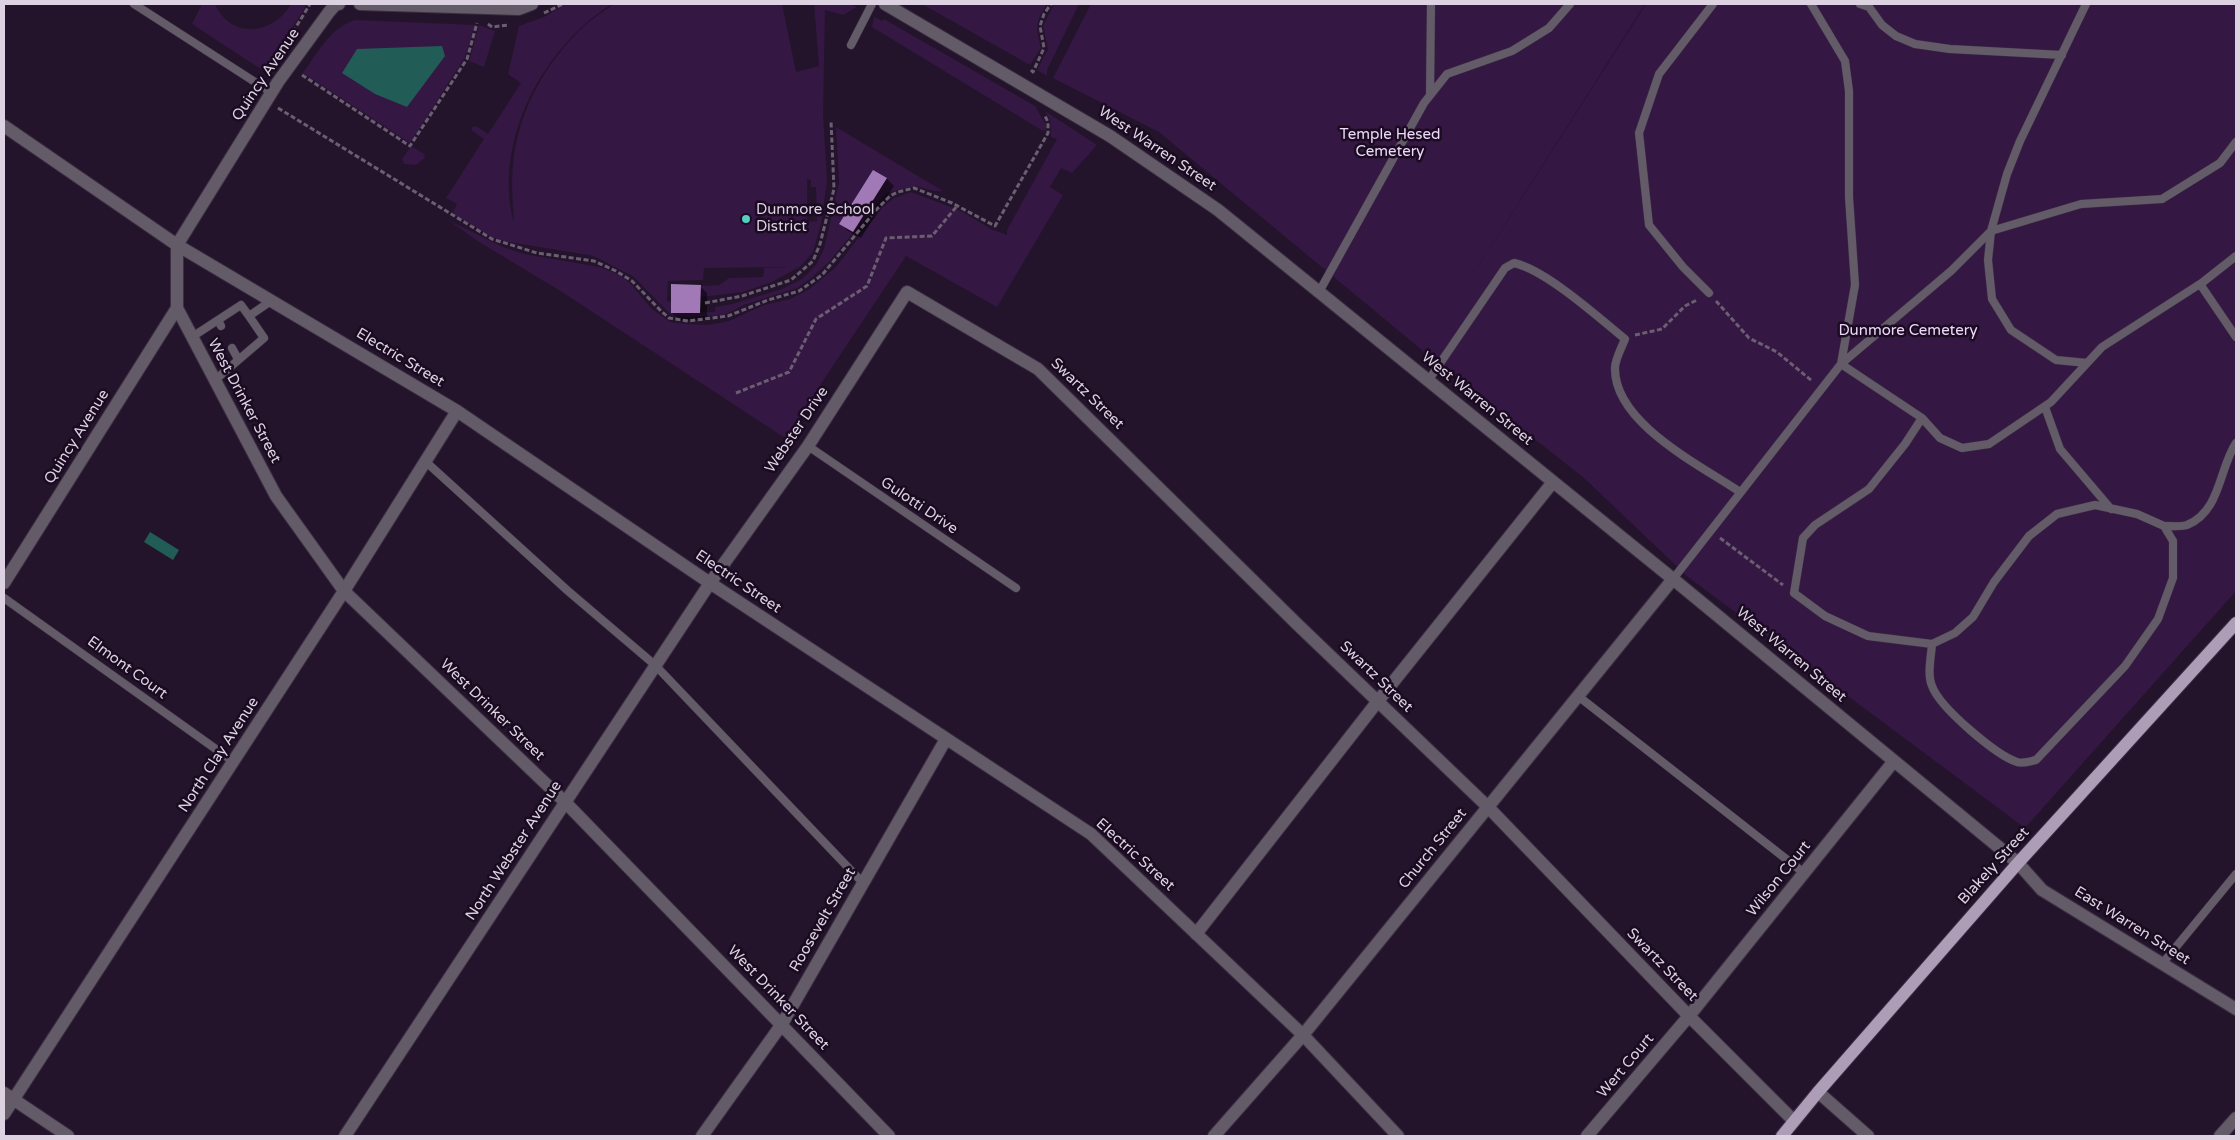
<!DOCTYPE html>
<style>
body{margin:0}
#map{position:relative;width:2240px;height:1140px;overflow:hidden;background:#23142b;font-family:"Varela Round",sans-serif}
canvas{display:block}
.frame{position:absolute;inset:0;border:5px solid #dcd2e2;pointer-events:none}
</style>
<div id="map">
<canvas width="2240" height="1140"></canvas>
<div class="frame"></div>
</div>
<script>
const context = document.querySelector('canvas').getContext('2d');
context.lineJoin = 'round';
function paint(path, color) { context.fillStyle = color; context.fill(path, 'evenodd'); }
function strokePath(path, color, width, dash) { context.strokeStyle = color; context.lineWidth = width; context.lineCap = dash ? 'butt' : 'round'; context.setLineDash(dash || []); context.stroke(path); }
function label(font, color, halo, rows, align = 'center') {
  context.font = font + ' "Varela Round",sans-serif'; context.lineWidth = 5; context.setLineDash([]); context.textBaseline = 'middle'; context.strokeStyle = halo; context.fillStyle = color; for (const [text, x, y, turn = 0] of rows) {
    context.save(); context.translate(x, y); context.rotate((+turn || 0) * Math.PI / 180); context.textAlign = isNaN(turn) ? turn : align; if (halo) context.strokeText(text, 0, 0); context.fillText(text, 0, 0); context.restore();
  }
}
const green = new Path2D(`
 M202,4H215C231,40 273,35 291,4H307L271,63L263,69L259,68L192,24Z
 M566,4H612C544,46 492,141 514,223C513,204 511,185 513,165C517,117 541,70 575,35C585,24 598,15 611,6L615,4H782L796,72L819,66L814,4H851L857,7L843,15L825,10L823,114L827,181L821,224L813,252L801,266L772,282L743,292L701,297V286L719,285L729,278L763,277L764,268L789,267L704,268L703,280L668,281L667,301L671,302V313L715,312V307L732,304L782,289L802,279L816,265L824,249L839,182L836,127L943,191H934L915,186L886,193L829,262L810,279L797,288L744,305L724,315L689,317L677,316L669,313L634,277L594,256L503,241L492,237L457,216L453,212L457,204L446,198L484,139L472,131V127L476,126L488,134L521,83L508,74L519,26L544,17ZM807,179L811,180V187H816L817,221L807,222Z
 M922,4H1047C1035,21 1036,28 1041,48L1030,65Z
 M1054,4H1079L1047,70V76L1037,70L1048,49L1043,26Z
 M1091,4H1645L1456,301L1646,4H2236V591L2025,828L1688,577L1584,478L1423,351L1159,132L1053,78Z
 M874,17L882,21L884,19L1035,106L1046,125V130L1043,131L872,27Z
 M355,20L475,25L465,57L410,143L303,73C318,52 330,28 355,20Z
 M479,25L495,31L484,67L469,61Z
 M1045,111L1097,145L1072,173L1061,168L1050,187L1063,195L997,307L906,256L785,438L562,292L479,242L448,220L503,247L524,254L600,267L620,275L630,283L651,308L670,322L687,324L708,325L729,321L764,305L790,299L808,290L835,268L883,207L894,198L911,192L961,211L991,229L1007,235V230L1057,139L1051,137L1050,120Z
 M413,147L424,154L425,158L416,165L404,164L402,159L410,148Z`);
const water = new Path2D(`
 M442,46L445,56L407,107L375,94L342,73L357,49Z
 M150,532L179,550L173,560L144,542Z`);
const shadow = new Path2D(`
 M873,172L887,179L894,186L861,238L848,231L840,223Z
 M700,286L707,293V320H680L672,313Z`);
const building = new Path2D(`
 M873,170L887,178L853,232L839,224Z
 M671,284L701,285L700,313H671Z`);
const path = new Path2D(`
 M544,13L563,4
 M488,24L492,27L508,25
 M293,32L310,4
 M1031,70L1033,72L1044,48L1040,26L1044,14L1051,4
 M302,75L410,146L467,59L477,23
 M278,108L492,239L537,253L594,261L616,271L632,281L661,311L669,318L688,321L728,316L768,300L799,291L822,275L877,209L890,196L898,192L914,188L952,203L995,226L1048,133V122L1045,116
 M1716,301L1749,338L1777,352L1812,381
 M705,303L742,296L791,280L813,261L820,244L834,189L831,121
 M1635,335L1662,329L1685,306L1697,300
 M736,393L789,372L816,319L867,286L886,238L932,236L957,206
 M1720,538L1783,585`);
const lane = new Path2D(`
 M134,4L272,93
 M1811,4L1845,61L1849,91V197L1855,285L1841,364L1922,418L1940,438L1962,448L1989,444L2051,402L2102,347L2203,282L2236,256
 M1860,4L1869,7L1882,25L1896,36L1915,44L1950,49L2062,55
 M2086,4L2020,141L2007,174L1991,231L1988,260L1992,299L2011,330L2056,360L2087,363
 M851,45L872,4
 M1430,95L1431,4
 M2200,284L2236,337
 M1319,292L1424,103L1447,74L1512,51L1549,28L1570,4
 M1709,293L1683,267L1649,225L1639,133L1659,74L1713,4
 M221,326L218,320L241,305L249,316
 M192,337L218,320
 M232,348L238,359
 M215,380L264,338L249,316L271,301
 M1428,381L1505,268L1514,263C1546,270 1598,317 1625,339C1622,347 1615,359 1615,368C1614,423 1700,465 1740,492
 M2045,407L2060,449L2111,509
 M1922,418L1905,444L1869,489L1815,525L1803,538L1794,593L1825,616L1868,636L1932,644L1955,633L1973,617L1994,582L2029,536L2057,514L2095,505L2137,514L2164,526L2173,541V578L2158,619L2125,666L2036,760C2031,761 2022,764 2017,762C1996,755 1940,708 1932,686C1927,674 1931,658 1932,644
 M808,446L1016,588
 M425,461L568,591L655,665L863,883
 M2164,526C2171,526 2181,527 2187,525C2221,511 2219,468 2236,443
 M1673,579L1841,364L1951,271L1991,231L2081,204L2162,199L2220,163L2236,142
 M4,598L234,762
 M1578,696L1804,873
 M2162,964L2236,874`);
const street = new Path2D(`
 M360,4L519,9L532,4
 M885,4L1110,136L1218,210L1673,579L2018,863L2042,890L2236,1009
 M4,126L177,245L457,411L710,583L1091,834L1303,1035L1398,1136
 M177,245V308L276,496L344,591L566,803L889,1136
 M177,245L278,82L329,12L336,4H339
 M4,583L177,308
 M1196,934L1378,701L1553,482
 M1818,1092L1868,1136
 M4,1093L68,1136
 M4,1114L344,591L457,411
 M345,1136L710,583L808,446L907,292L1038,369L1297,624L1488,807L1689,1016L1794,1121
 M702,1136L782,1024L946,739
 M1214,1136L1303,1035L1673,579
 M1587,1136L1689,1016L1894,761
 M2220,1136L2236,1118`);
const primary = new Path2D(`
 M1782,1136L1818,1092L2018,863L2236,623`);
const markers = [
 [746,219,5,"#56cec3"]
];
const streetNames = [
 ["Quincy Avenue",266,75,-56],
 ["West Warren Street",1157,149,34],
 ["Electric Street",400,358,31],
 ["Swartz Street",1087,394,44],
 ["West Warren Street",1477,399,39],
 ["West Drinker Street",244,401,62],
 ["Webster Drive",797,430,-56],
 ["Quincy Avenue",77,437,-58],
 ["Gulotti Drive",919,506,34],
 ["Electric Street",738,582,34],
 ["West Warren Street",1791,655,40],
 ["Elmont Court",127,668,36],
 ["Swartz Street",1376,677,44],
 ["West Drinker Street",492,710,44],
 ["North Clay Avenue",219,755,-57],
 ["Church Street",1433,849,-51],
 ["North Webster Avenue",514,851,-57],
 ["Electric Street",1135,855,42],
 ["Blakely Street",1994,866,-48],
 ["Wilson Court",1779,879,-51],
 ["Roosevelt Street",823,920,-60],
 ["East Warren Street",2132,926,32],
 ["Swartz Street",1662,965,46],
 ["West Drinker Street",778,998,46],
 ["Wert Court",1626,1066,-50]
];
const parkNames = [
 ["Temple Hesed",1390,135],
 ["Cemetery",1390,152],
 ["Dunmore Cemetery",1908,331]
];
const poiNames = [
 ["Dunmore School",756,210],
 ["District",756,227]
];
paint(green, '#341742');
paint(water, '#225c57');
paint(shadow, '#0007');
paint(building, '#a179b7');
strokePath(lane, '#3d2f45', 9);
strokePath(street, '#3d2f45', 14);
strokePath(primary, '#3d2f45', 14);
strokePath(path, '#6b5e72', 3, [5, 2.5]);
strokePath(lane, '#635c68', 8);
strokePath(street, '#635c68', 12);
strokePath(primary, '#ad9db6', 12);
for (const [x, y, r, color] of markers) { const dot = new Path2D(); dot.arc(x, y, r, 0, 2 * Math.PI); context.fillStyle = color; context.fill(dot); strokePath(dot, '#1a0b21', 2); }
label('15px', '#dcd2e2', '#1a0b21', streetNames);
label('15px', '#eed8fb', '#1a0b21', parkNames);
label('15px', '#dcd2e2', '#1a0b21', poiNames, 'left');
</script>
